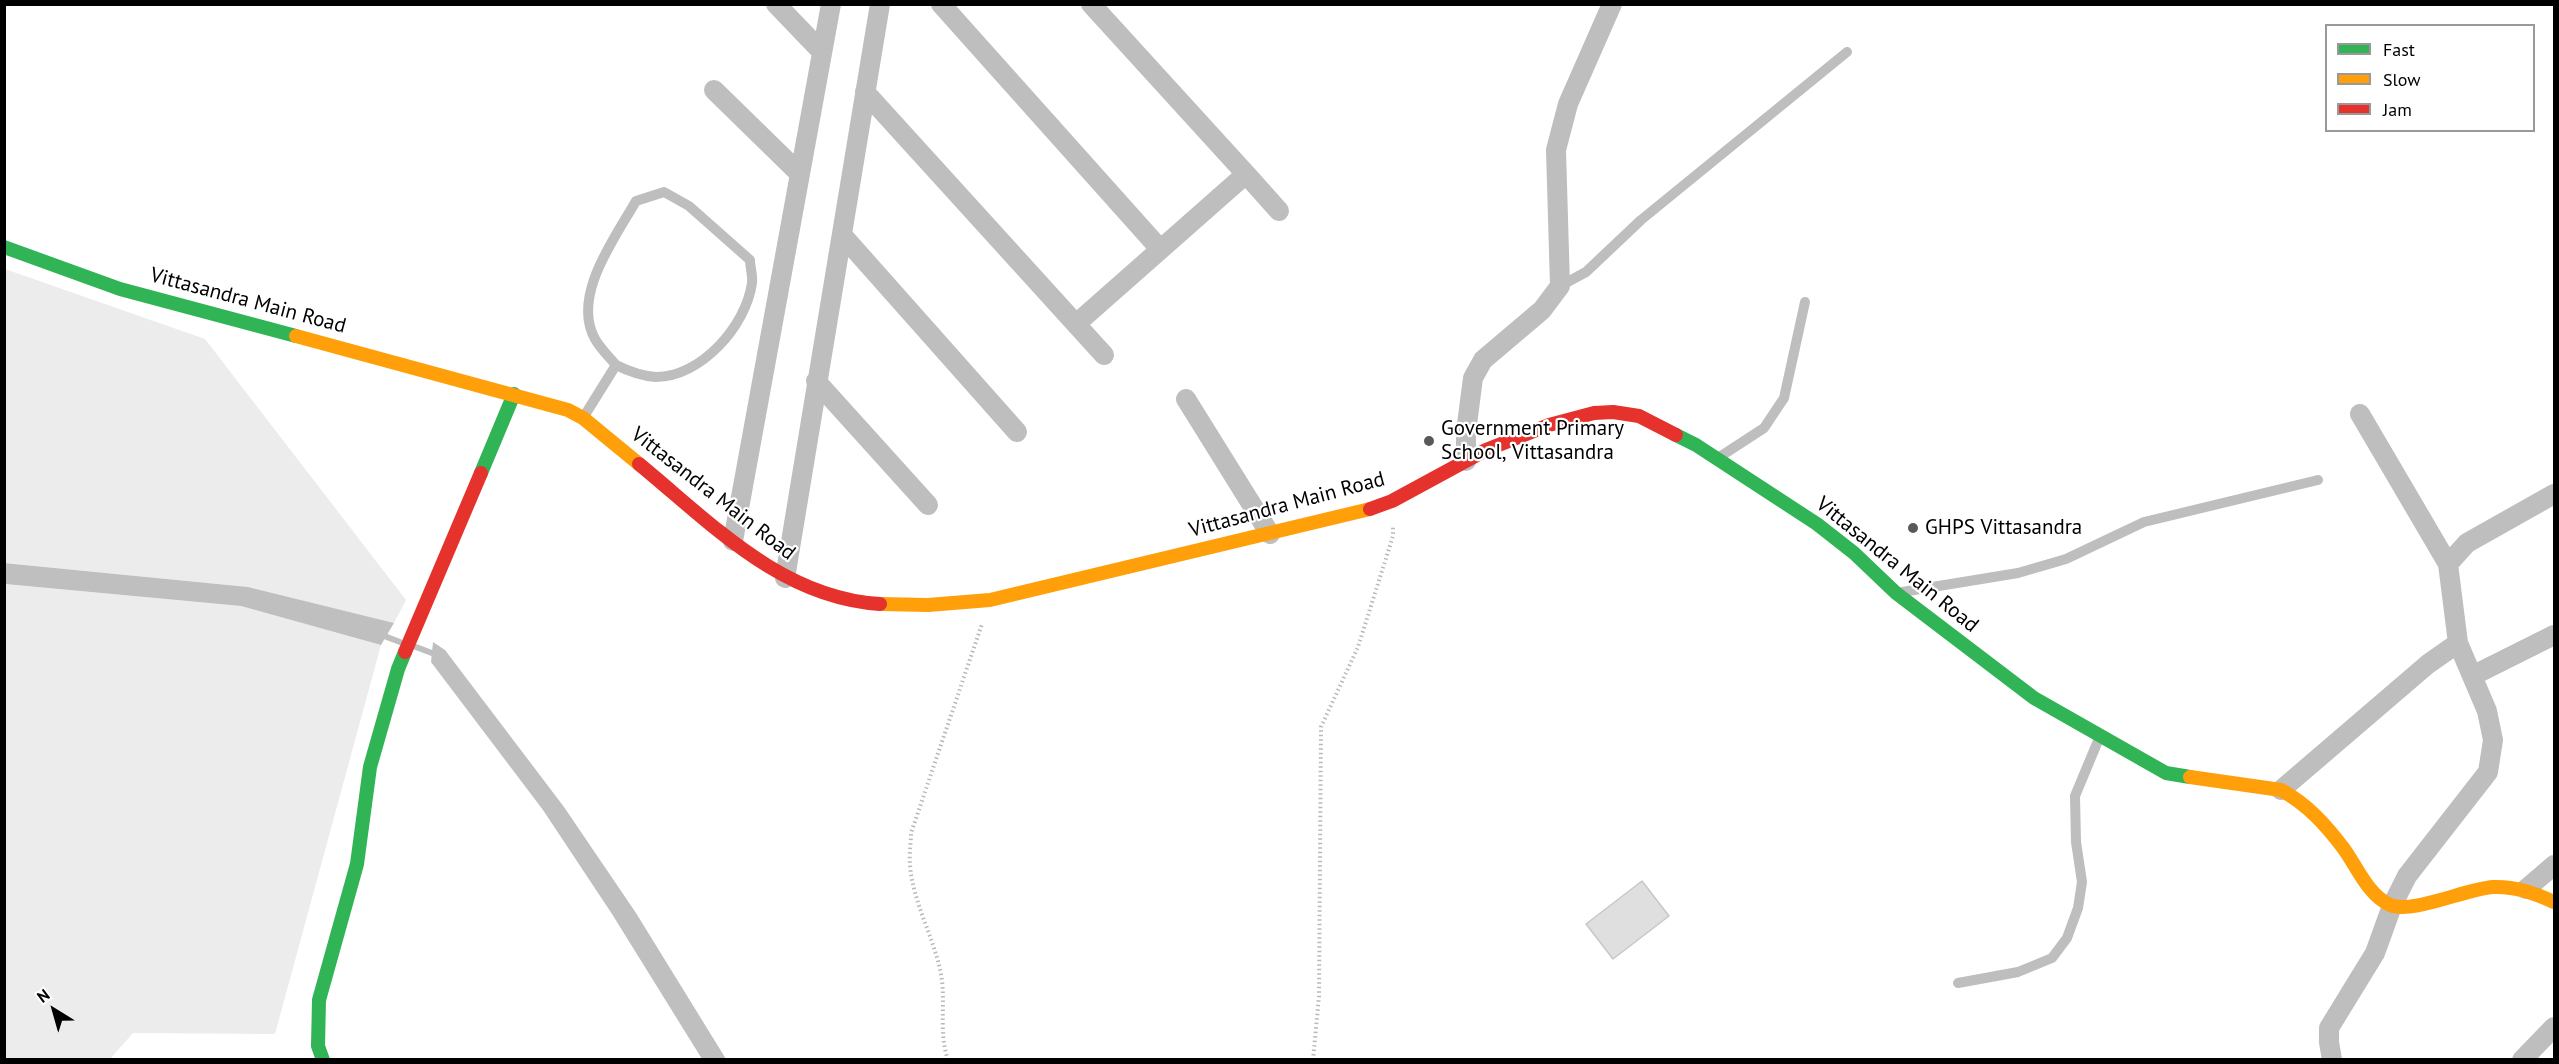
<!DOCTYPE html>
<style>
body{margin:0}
#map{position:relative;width:2559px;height:1064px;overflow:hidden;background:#fff;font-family:"PT Sans",sans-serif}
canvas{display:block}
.frame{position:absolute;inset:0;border:6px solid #000;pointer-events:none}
.legend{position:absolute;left:2325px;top:24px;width:210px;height:108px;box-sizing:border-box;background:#fff;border:2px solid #999;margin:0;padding:8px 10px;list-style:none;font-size:18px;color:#000}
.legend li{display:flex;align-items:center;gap:12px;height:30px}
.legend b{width:30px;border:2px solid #999}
.north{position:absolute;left:24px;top:980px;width:60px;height:60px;-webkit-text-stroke:4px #fff;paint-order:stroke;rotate:323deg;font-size:16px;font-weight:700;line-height:24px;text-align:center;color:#000}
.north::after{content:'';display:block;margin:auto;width:21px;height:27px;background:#000;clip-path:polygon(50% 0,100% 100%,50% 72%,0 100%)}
</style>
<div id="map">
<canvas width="2559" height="1064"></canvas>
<div class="frame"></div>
<ul class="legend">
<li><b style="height:8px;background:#30b455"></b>Fast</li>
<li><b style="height:8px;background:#ff9f0a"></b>Slow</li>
<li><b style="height:8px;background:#e5322d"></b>Jam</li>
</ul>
<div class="north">N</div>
</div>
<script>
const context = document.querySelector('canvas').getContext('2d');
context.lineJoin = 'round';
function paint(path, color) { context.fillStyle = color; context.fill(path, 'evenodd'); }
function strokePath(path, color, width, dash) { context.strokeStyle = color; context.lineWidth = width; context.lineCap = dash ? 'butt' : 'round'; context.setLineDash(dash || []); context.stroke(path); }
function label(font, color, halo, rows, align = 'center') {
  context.font = font + ' "PT Sans",sans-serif'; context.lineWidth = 4.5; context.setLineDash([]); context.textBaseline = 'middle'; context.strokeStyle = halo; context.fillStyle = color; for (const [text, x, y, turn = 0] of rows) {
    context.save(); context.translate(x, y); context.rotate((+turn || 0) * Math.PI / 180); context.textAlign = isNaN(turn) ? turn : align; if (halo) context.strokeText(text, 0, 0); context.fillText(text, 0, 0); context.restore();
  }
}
const green = new Path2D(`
 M5,269L205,339L406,600L394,623L248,587L5,563Z
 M4,584L241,606L381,645L275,1034L133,1033L110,1059H5Z`);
const water = new Path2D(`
 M4,563L248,587L394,623L381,645L241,606L5,584Z
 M433,642L445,650L564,807L636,913L726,1059H702L612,914L543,810L431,662Z`);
const stream = new Path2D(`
 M379,634L400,642
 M416,647L437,655`);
const building = new Path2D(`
 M1642,881L1669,916L1613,959L1586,924Z`);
const path = new Path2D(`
 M948,1060C939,1034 945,1007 942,981C937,942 913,905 910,865C909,855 911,843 911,833L982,624
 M1313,1060L1319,996L1321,727L1358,647L1393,536V526`);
const lane = new Path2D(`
 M1560,286L1586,272L1641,220L1847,52
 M583,418L616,365C609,357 600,348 595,339C571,296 615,238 636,201L664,192L689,206L750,260C750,267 753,276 752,283C746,326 701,377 656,377C641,376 628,371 616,365
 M1718,458L1764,428L1784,398L1805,302
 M1902,592L2018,573L2066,559L2144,522L2318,480
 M1958,983L2018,972L2052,958L2067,938L2078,908L2082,882L2076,842L2075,796L2100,736`);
const street = new Path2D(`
 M776,4L822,52
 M941,4L1160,249
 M714,90L800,174
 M865,92L1104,355
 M1246,174L1279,211
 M843,236L1017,432
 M1076,324L1246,174L1091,4
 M816,381L928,505
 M1186,399L1270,534
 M2360,414L2448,564
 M1466,461V432L1473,378L1483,360L1542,310L1560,286L1556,150L1568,104L1612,4
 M733,541L831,4
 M785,578L880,4
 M2472,676L2554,635
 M2281,790L2428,664L2458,643L2448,564L2467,543L2554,494
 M2526,889L2554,865
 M2332,1060L2329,1042V1028L2375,953L2392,906L2407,876L2488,772L2493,740L2487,711L2458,643
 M2522,1060L2554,1027`);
const fast = new Path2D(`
 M4,247L120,289L296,336
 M1676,435L1696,445L1817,524L1854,553L1896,593L2034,698L2166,773L2190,777
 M481,473L514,394
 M323,1060L318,1046L319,1000L357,864L370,767L398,669L405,652`);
const slow = new Path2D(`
 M296,336L568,410L583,418L639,464
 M880,604L928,605L990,600L1370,509
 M2190,777L2281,790C2307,804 2326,825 2344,849C2357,867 2368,895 2390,905C2412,914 2466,889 2493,887C2515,886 2534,893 2554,902`);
const jam = new Path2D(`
 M639,464C711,523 781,598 880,604
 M1370,509L1392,501L1486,450L1549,425L1594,413L1613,412L1639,416L1676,435
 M405,652L481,473`);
const markers = [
 [1429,441,6,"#595959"],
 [1913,528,6,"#595959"]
];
const streetNames = [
 ["Vittasandra Main Road",248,301,15],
 ["Vittasandra Main Road",713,494,38],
 ["Vittasandra Main Road",1287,505,-15],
 ["Vittasandra Main Road",1897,565,39]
];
const poiNames = [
 ["Government Primary",1441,429],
 ["School, Vittasandra",1441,453],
 ["GHPS Vittasandra",1925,528]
];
paint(green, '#ececec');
paint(water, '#bfbfbf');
strokePath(stream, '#bfbfbf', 6);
paint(building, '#dfdfdf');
strokePath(building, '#c7c7c7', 1.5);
strokePath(path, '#b9b9b9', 4, [1.5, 3]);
strokePath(lane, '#bebebe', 10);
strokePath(street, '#bebebe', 20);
strokePath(fast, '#30b455', 14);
strokePath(slow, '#ff9f0a', 14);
strokePath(jam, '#e5322d', 14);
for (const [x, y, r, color] of markers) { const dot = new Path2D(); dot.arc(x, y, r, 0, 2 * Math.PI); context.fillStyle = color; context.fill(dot); strokePath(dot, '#fff', 2); }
label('21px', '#000', '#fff', streetNames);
label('21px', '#000', '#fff', poiNames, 'left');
</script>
